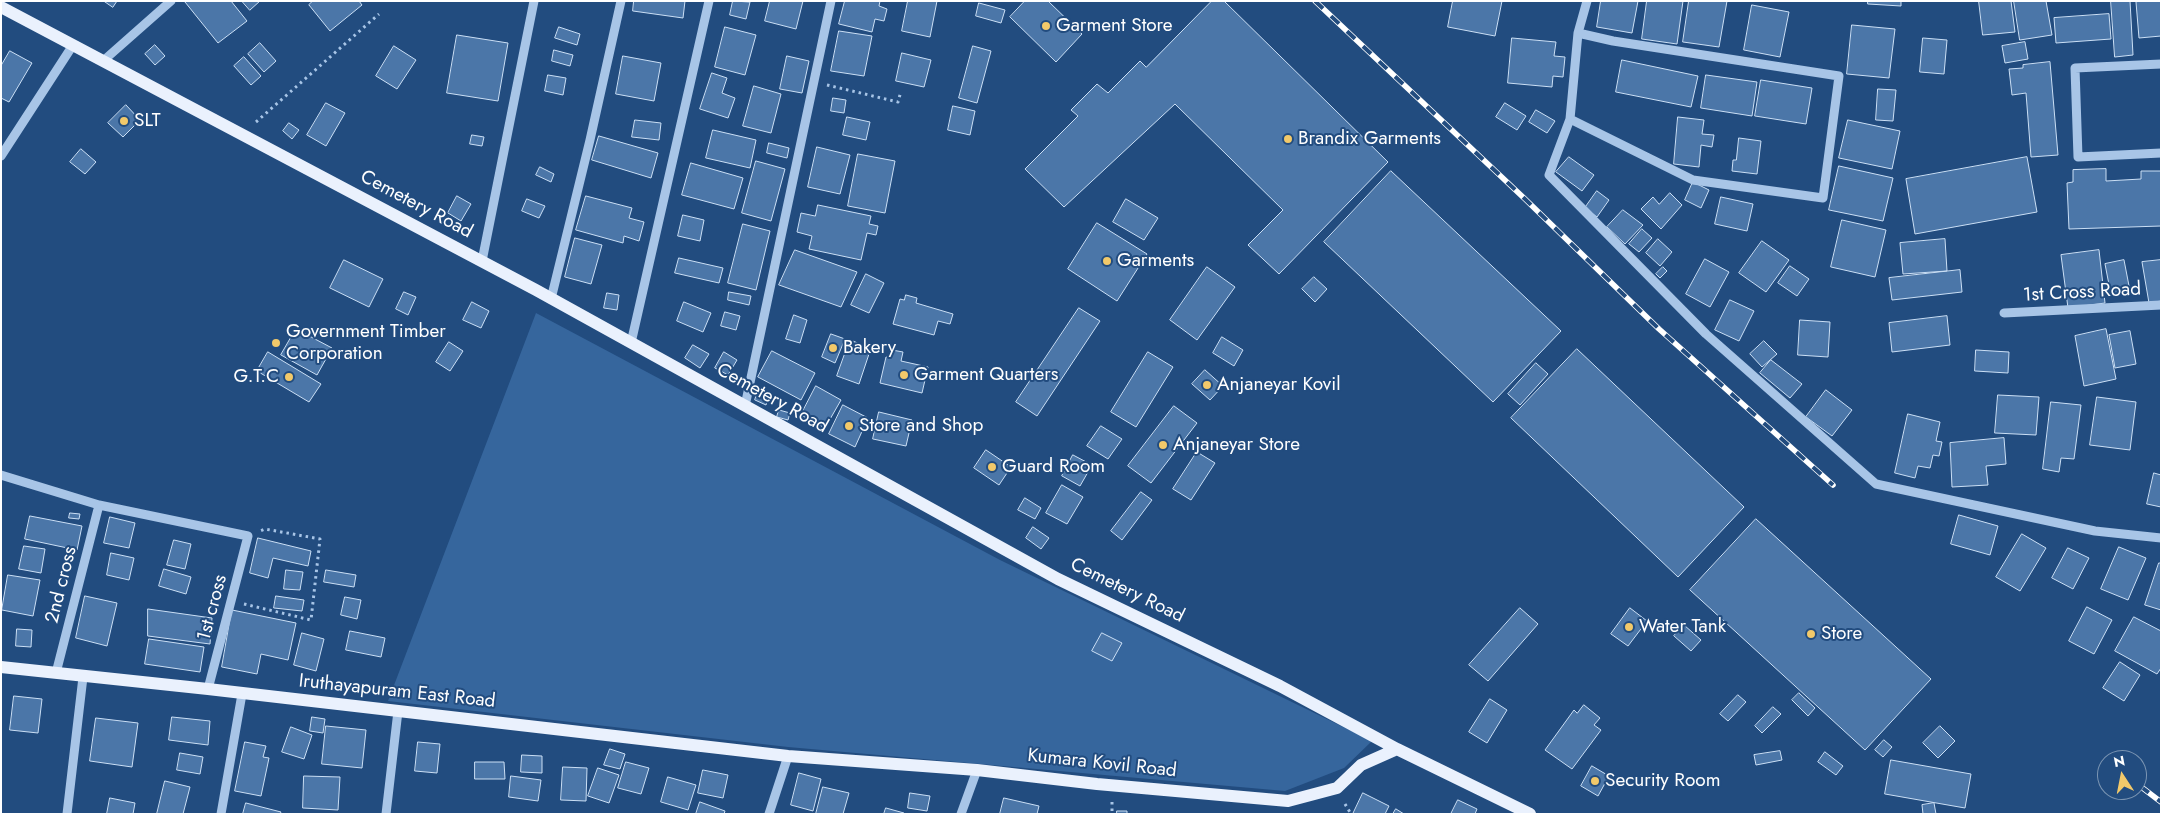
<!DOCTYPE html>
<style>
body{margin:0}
#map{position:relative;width:2162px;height:815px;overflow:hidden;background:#224c7f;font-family:Jost,sans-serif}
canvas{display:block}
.frame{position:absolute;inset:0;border:2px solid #fff;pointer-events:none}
.north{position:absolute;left:2097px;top:750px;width:50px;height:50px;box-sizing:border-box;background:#224c7f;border:1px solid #7a94b2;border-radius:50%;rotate:349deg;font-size:14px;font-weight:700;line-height:20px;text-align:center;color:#fff}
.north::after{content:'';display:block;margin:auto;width:18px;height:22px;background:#f2c96a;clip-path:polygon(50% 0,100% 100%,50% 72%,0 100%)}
</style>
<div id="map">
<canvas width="2162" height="815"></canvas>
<div class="frame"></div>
<div class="north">N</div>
</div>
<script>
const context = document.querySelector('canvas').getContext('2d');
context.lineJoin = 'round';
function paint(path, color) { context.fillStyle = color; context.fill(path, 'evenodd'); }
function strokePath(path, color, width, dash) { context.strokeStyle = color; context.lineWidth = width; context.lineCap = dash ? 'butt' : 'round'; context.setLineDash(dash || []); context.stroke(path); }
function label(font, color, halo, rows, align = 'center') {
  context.font = font + ' Jost,sans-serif'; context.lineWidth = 4; context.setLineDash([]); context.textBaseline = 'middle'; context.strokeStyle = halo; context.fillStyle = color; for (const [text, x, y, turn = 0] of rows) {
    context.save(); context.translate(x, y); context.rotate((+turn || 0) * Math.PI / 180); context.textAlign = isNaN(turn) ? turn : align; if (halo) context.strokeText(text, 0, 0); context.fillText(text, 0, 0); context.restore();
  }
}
const green = new Path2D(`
 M536,313L1000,560L1372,741L1344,768L1285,791L788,747L388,701Z`);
const building = new Path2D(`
 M104,1H117L113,7Z
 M186,1H231L247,21L218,43L185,2Z
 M242,1H260L250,10Z
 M313,1H359L362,5L330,31L309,5Z
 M634,1H685L683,18L633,11Z
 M733,1L750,2L746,19L730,15Z
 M770,1H803L796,29L765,21Z
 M845,1H880L879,6L887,9L884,21L875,19L872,32L839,24Z
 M908,1H937L930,37L902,31Z
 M1025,1H1048L1082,34L1056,62L1010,17Z
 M1212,1H1224L1388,162L1279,274L1248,245L1283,210L1175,104L1064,207L1025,169L1078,116L1071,110L1097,84L1108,93L1140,61L1146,67Z
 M1453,1H1502L1495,36L1448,27Z
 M1601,1H1638L1632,33L1597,27Z
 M1647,1H1683L1677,44L1642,39Z
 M1689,1H1727L1719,47L1683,42Z
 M1868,1H1901V6L1868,4Z
 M1979,1H2011L2015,32L1983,35Z
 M2014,1H2046L2052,35L2020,40Z
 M2111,1H2130L2133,55L2115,57Z
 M2161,1V36L2139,38L2136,2Z
 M979,3L1005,10L1001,23L976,16Z
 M1752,5L1789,12L1780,57L1744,50Z
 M2109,14L2111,39L2056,43L2054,18Z
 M1852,25L1895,29L1889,78L1847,74Z
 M559,27L580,34L577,45L555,38Z
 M725,27L756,35L745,75L715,67Z
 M839,31L872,36L864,76L831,71Z
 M457,35L508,43L498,101L447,93Z
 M1512,38L1556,42L1554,56L1565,57L1563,77L1553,76L1552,87L1508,83Z
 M1923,38L1947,40L1944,74L1920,72Z
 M2025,42L2028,59L2005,63L2002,46Z
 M260,43L276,61L264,72L248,54Z
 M155,45L165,56L155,65L145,54Z
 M394,46L416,60L397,89L376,76Z
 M973,46L991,51L977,103L959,98Z
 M554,50L573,55L570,66L552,61Z
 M10,51L32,63L9,102L1,98V66Z
 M902,53L931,60L924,87L896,81Z
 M623,56L661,63L654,101L616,94Z
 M787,56L809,61L802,93L780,89Z
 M244,57L261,76L251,85L234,66Z
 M1622,60L1698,76L1691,107L1616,92Z
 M2050,62L2058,155L2031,157L2026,93L2012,95L2009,69L2023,68V65Z
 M712,73L727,78L722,93L735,98L728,118L700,109Z
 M548,75L566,78L563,95L545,91Z
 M1706,75L1757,82L1752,116L1701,108Z
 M1761,80L1812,88L1806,124L1755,116Z
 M754,86L781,94L771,133L743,126Z
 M1878,89L1896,90L1893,121L1876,120Z
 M833,98L846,100L844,113L831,111Z
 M326,103L345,113L326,146L307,135Z
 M1505,103L1526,116L1517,130L1496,117Z
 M126,105L140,120L123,137L108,123Z
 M953,106L975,111L970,135L948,130Z
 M1536,110L1555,121L1547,133L1529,122Z
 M847,117L870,122L866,140L843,135Z
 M1678,117L1704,120L1702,134L1714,135L1712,147L1701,145L1699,167L1674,164Z
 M635,120L661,123L659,140L632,137Z
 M1848,120L1900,131L1892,169L1839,158Z
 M289,123L299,130L292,139L283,131Z
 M713,130L756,140L750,168L706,158Z
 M472,135L484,137L482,146L470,144Z
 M599,136L658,153L651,178L592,160Z
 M1739,138L1761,141L1757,174L1732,171L1733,160H1736Z
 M769,143L789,148L787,158L767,153Z
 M817,147L850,155L840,194L808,187Z
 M81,149L96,162L85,174L70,162Z
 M858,154L895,161L885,213L848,206Z
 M1569,157L1594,175L1582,191L1556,172Z
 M2027,157L2037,212L1915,234L1906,179Z
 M756,161L785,169L771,221L742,213Z
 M691,163L743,178L734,209L682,195Z
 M1839,166L1893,178L1883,221L1829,210Z
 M540,167L554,174L551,182L536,175Z
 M2106,169V181L2141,179V171H2161V226L2069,229L2067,183L2073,182V170Z
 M1391,171L1561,331L1493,402L1324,242Z
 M1693,182L1709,190L1701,208L1685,200Z
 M1597,191L1609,200L1597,217L1585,208Z
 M1670,193L1682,205L1661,229L1641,209L1653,197L1659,204Z
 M457,196L471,204L461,221L448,213Z
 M586,196L632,208L629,218L644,222L639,241L624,236L623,243L576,230Z
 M1721,197L1753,204L1747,231L1715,224Z
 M527,199L545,206L539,218L522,211Z
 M1126,199L1158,218L1144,240L1113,222Z
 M818,205L871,216L869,224L878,226L876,235L867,233L861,260L809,249L812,236L797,232L801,213L815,216Z
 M1623,210L1643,225L1625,244L1607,227Z
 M683,215L704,220L700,241L678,236Z
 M1842,220L1886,230L1875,277L1831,267Z
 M1097,223L1147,254L1117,301L1068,269Z
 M743,224L770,231L756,290L728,283Z
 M1642,229L1652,238L1639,252L1629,244Z
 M575,238L602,245L591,284L565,277Z
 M1658,239L1672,252L1660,266L1646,253Z
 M1945,239L1947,271L1903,274L1900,243Z
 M1762,241L1789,260L1766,292L1739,273Z
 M795,250L857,272L841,307L779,285Z
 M2099,250L2105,303L2068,308L2061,255Z
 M679,258L723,268L719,283L675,273Z
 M1705,259L1729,272L1710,307L1686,294Z
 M344,260L383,279L369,307L330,288Z
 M2124,260L2130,291L2111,295L2105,264Z
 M2161,260V301L2149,303L2142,262Z
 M1790,266L1809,279L1797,296L1778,283Z
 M1207,267L1235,287L1197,340L1170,320Z
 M1663,267L1667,271L1660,278L1656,274Z
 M1960,270L1962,292L1892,300L1889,278Z
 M866,274L884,283L869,313L851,305Z
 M1314,277L1327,289L1315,302L1302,289Z
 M404,292L416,297L408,315L396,309Z
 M729,292L751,296L749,305L728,300Z
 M607,293L619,295L617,310L604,308Z
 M906,295L917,298L916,303L953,314L950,324L938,321L934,335L893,324L900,299L904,300Z
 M1730,300L1754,311L1739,341L1715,330Z
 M472,302L489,311L481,328L463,320Z
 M684,302L711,313L703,332L677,321Z
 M1079,308L1100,321L1037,416L1016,402Z
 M725,312L740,316L736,330L721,326Z
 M794,315L807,320L800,343L786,339Z
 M1947,316L1950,345L1892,352L1889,323Z
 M1800,320L1830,322L1828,357L1798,355Z
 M296,329L332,348L317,375L281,355Z
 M2106,329L2116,379L2084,386L2075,336Z
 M2130,331L2136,364L2115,368L2109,335Z
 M831,334L845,339L835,363L822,357Z
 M1222,337L1243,350L1234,366L1213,353Z
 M850,340L871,348L859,384L837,376Z
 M1764,341L1777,354L1762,367L1750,354Z
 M449,342L463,351L450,371L436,362Z
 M693,345L709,354L700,368L685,358Z
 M1577,349L1744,507L1678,577L1511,418Z
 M892,350L903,352L901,361L928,367L922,393L880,383L886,357L890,358Z
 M1976,350L2009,352L2008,373L1975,371Z
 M772,351L815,373L801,400L758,377Z
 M268,352L321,384L309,402L257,371Z
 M724,352L737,360L728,375L715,368Z
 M1148,352L1173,367L1136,427L1111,412Z
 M1771,360L1802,384L1790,398L1760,373Z
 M1536,363L1548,374L1520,405L1508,394Z
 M1205,370L1223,386L1210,400L1192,384Z
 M816,386L841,400L825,428L801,415Z
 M1826,390L1852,410L1832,436L1806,417Z
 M757,394L768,399L766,405L755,400Z
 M1998,395L2039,397L2036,435L1995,433Z
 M2097,397L2136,402L2130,450L2090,445Z
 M2051,402L2081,405L2074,459L2061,458L2059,472L2043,469Z
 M843,405L868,418L855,447L829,434Z
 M1174,406L1197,423L1151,483L1128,466Z
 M779,410L790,413L788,420L777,417Z
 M879,412L912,420L906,446L873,439Z
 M1908,414L1940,422L1936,441L1942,442L1939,456L1933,455L1930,468L1918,466L1915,478L1895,473Z
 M1101,426L1122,439L1108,459L1087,446Z
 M2004,438L2006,464L1986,466L1988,485L1952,487L1950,443Z
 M986,450L1011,467L999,485L974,468Z
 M1197,452L1215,463L1191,500L1173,489Z
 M1073,455L1092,465L1080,486L1062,476Z
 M2154,473L2161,475V507L2147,504Z
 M1062,485L1083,497L1067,524L1046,513Z
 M1141,492L1152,500L1122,540L1111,531Z
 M1025,498L1041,508L1035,519L1018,510Z
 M70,513L80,514L79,519L69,518Z
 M1959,515L1998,526L1990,555L1951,544Z
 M30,516L82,526L77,550L25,539Z
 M110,517L135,523L129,548L104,543Z
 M1756,519L1931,679L1865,750L1690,590Z
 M1033,527L1049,538L1041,549L1026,538Z
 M2022,534L2046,548L2020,591L1996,577Z
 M258,538L311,551L308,566L273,558L268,578L250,573Z
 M174,540L191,544L185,569L167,565Z
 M24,546L45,549L41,573L19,569Z
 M2119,547L2146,558L2128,600L2101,589Z
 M2068,548L2089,558L2073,589L2052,578Z
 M111,553L134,558L129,580L107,575Z
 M2159,563H2161V610L2145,605Z
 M164,569L191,577L186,594L159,586Z
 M286,570L303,572L300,590L284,589Z
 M326,570L356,575L354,587L324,582Z
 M8,575L40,580L33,616L2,610Z
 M85,596L117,603L107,646L76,638Z
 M276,596L304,600L302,611L274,608Z
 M345,597L361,600L357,619L341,615Z
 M2087,607L2112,620L2094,654L2069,641Z
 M1520,608L1538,624L1488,681L1469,665Z
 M1630,608L1647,621L1628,646L1611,634Z
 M148,609L212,618L210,644L148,636Z
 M232,610L296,623L288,660L261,654L257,674L222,667Z
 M2134,617L2161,631V668L2157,674L2115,651Z
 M1684,625L1701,640L1691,651L1674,636Z
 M17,629L32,630L31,647L16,646Z
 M350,631L385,638L381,657L346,650Z
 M302,633L324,639L316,671L294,665Z
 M1102,633L1122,643L1112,661L1092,651Z
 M149,639L204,647L200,672L145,664Z
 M2120,662L2140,675L2124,701L2103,688Z
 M1799,693L1815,708L1808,716L1792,700Z
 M1738,695L1746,702L1728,721L1720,714Z
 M14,696L42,699L38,733L10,730Z
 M1490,699L1507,710L1487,743L1469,732Z
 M1584,705L1600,718L1594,725L1601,730L1572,769L1545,750L1574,710L1577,713Z
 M1773,707L1781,714L1762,733L1755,726Z
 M172,717L210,721L208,745L169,740Z
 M312,717L325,719L323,733L310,731Z
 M96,718L138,723L132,767L90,761Z
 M326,726L366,730L362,768L322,764Z
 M1940,726L1955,741L1938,758L1923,743Z
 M291,727L312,735L304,759L282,752Z
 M1884,740L1892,747L1883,757L1875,750Z
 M245,742L266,746L263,757L269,758L261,796L235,791Z
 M418,742L440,744L437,773L415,771Z
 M610,749L625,754L620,769L604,765Z
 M1780,751L1782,760L1756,765L1754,755Z
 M1825,752L1843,766L1836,775L1818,762Z
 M180,753L203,757L200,774L177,770Z
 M522,755L542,756V773L521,772Z
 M1891,760L1971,774L1965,808L1885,794Z
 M475,762H504L505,779H475Z
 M626,762L649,768L641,794L618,788Z
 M1592,766L1609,776L1598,796L1581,786Z
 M563,767L587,768L586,801L561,800Z
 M598,768L619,775L609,803L588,796Z
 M703,770L728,775L723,798L698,793Z
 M799,773L821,779L813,811L791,805Z
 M304,776L340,777L338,810L303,808Z
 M511,776L541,780L538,801L509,797Z
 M668,777L696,785L688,810L661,802Z
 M165,781L190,787L183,814H157Z
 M823,787L849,793L843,814H816Z
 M910,793L930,796L927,811L908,808Z
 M1363,793L1389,806L1385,814H1353Z
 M110,798L135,803L133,814H107Z
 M1004,798L1039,806L1037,814H1000Z
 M1458,800L1477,809L1475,814H1451Z
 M700,802L725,811L724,814H696Z
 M246,803L281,812L280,814H243Z
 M1934,803L1936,814H1923L1922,805Z
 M886,808L904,813V814H884Z
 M1396,809L1404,814H1393Z
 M1117,811H1127V814H1117Z`);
const path = new Path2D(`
 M827,85L898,102L901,91
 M256,122L379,14
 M244,604L311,620L320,539L265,529L260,531
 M1112,802V814
 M1345,804L1351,814`);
const minor = new Path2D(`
 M1587,1L1578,33L1570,119L1549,175L1706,334L1876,484L2095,531L2161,538
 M103,61L171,1
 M2161,64L2075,68L2078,157L2161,153
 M1570,119L1693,180L1823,198L1839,76L1613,41L1578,33
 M1,156L73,45
 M482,261L534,1
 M551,299L590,140L621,1
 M2004,313L2161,305
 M631,343L709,1
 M745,406L831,1
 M1,475L99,505L248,536L208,689
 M56,673L99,505
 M67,814L83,677
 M221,814L242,694
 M386,814L398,711
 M769,814L788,756
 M961,814L977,770`);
const major = new Path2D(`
 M1,7L536,290L1058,579L1280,686L1397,749L1530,814
 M1,667L208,689L788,756L977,770L1097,784L1288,801L1337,788L1361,765L1397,749`);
const rail = new Path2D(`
 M1315,1L1525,199L1659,329L1833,485
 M2140,786L2161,802`);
const markers = [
 [1046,26,5,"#f2c96a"],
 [124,121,5,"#f2c96a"],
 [1288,139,5,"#f2c96a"],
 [1107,261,5,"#f2c96a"],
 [276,343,5,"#f2c96a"],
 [833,348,5,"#f2c96a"],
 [904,375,5,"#f2c96a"],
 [289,377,5,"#f2c96a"],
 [1207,385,5,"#f2c96a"],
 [849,426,5,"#f2c96a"],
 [1163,445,5,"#f2c96a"],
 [992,467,5,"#f2c96a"],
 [1629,627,5,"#f2c96a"],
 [1811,634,5,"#f2c96a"],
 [1595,781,5,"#f2c96a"]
];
const poiNames = [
 ["Garment Store",1056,26],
 ["SLT",134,121],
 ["Brandix Garments",1298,139],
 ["Garments",1117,261],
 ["Government Timber",286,332],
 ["Corporation",286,354],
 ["Bakery",843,348],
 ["Garment Quarters",914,375],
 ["G.T.C",279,377,"right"],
 ["Anjaneyar Kovil",1217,385],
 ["Store and Shop",859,426],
 ["Anjaneyar Store",1173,445],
 ["Guard Room",1002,467],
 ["Water Tank",1639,627],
 ["Store",1821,634],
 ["Security Room",1605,781]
];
const streetNames = [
 ["Cemetery Road",416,205,28],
 ["1st Cross Road",2082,293,-3],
 ["Cemetery Road",772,399,29],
 ["2nd cross",62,585,-76],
 ["Cemetery Road",1127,591,26],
 ["1st cross",213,608,-75],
 ["Iruthayapuram East Road",397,692,6],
 ["Kumara Kovil Road",1102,764,6]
];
paint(green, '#36669d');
paint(building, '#4b76a8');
strokePath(building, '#cbdff5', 1);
strokePath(path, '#a8c5e7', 3, [2.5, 4]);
strokePath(minor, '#a8c5e7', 9);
strokePath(major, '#eaf1fd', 12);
strokePath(rail, '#fff', 5.5);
strokePath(rail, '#224c7f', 4, [11]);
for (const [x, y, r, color] of markers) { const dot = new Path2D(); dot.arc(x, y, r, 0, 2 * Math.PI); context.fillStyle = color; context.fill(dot); strokePath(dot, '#224c7f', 2); }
label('19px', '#fff', '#224c7f', poiNames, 'left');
label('19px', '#fff', '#224c7f', streetNames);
</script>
